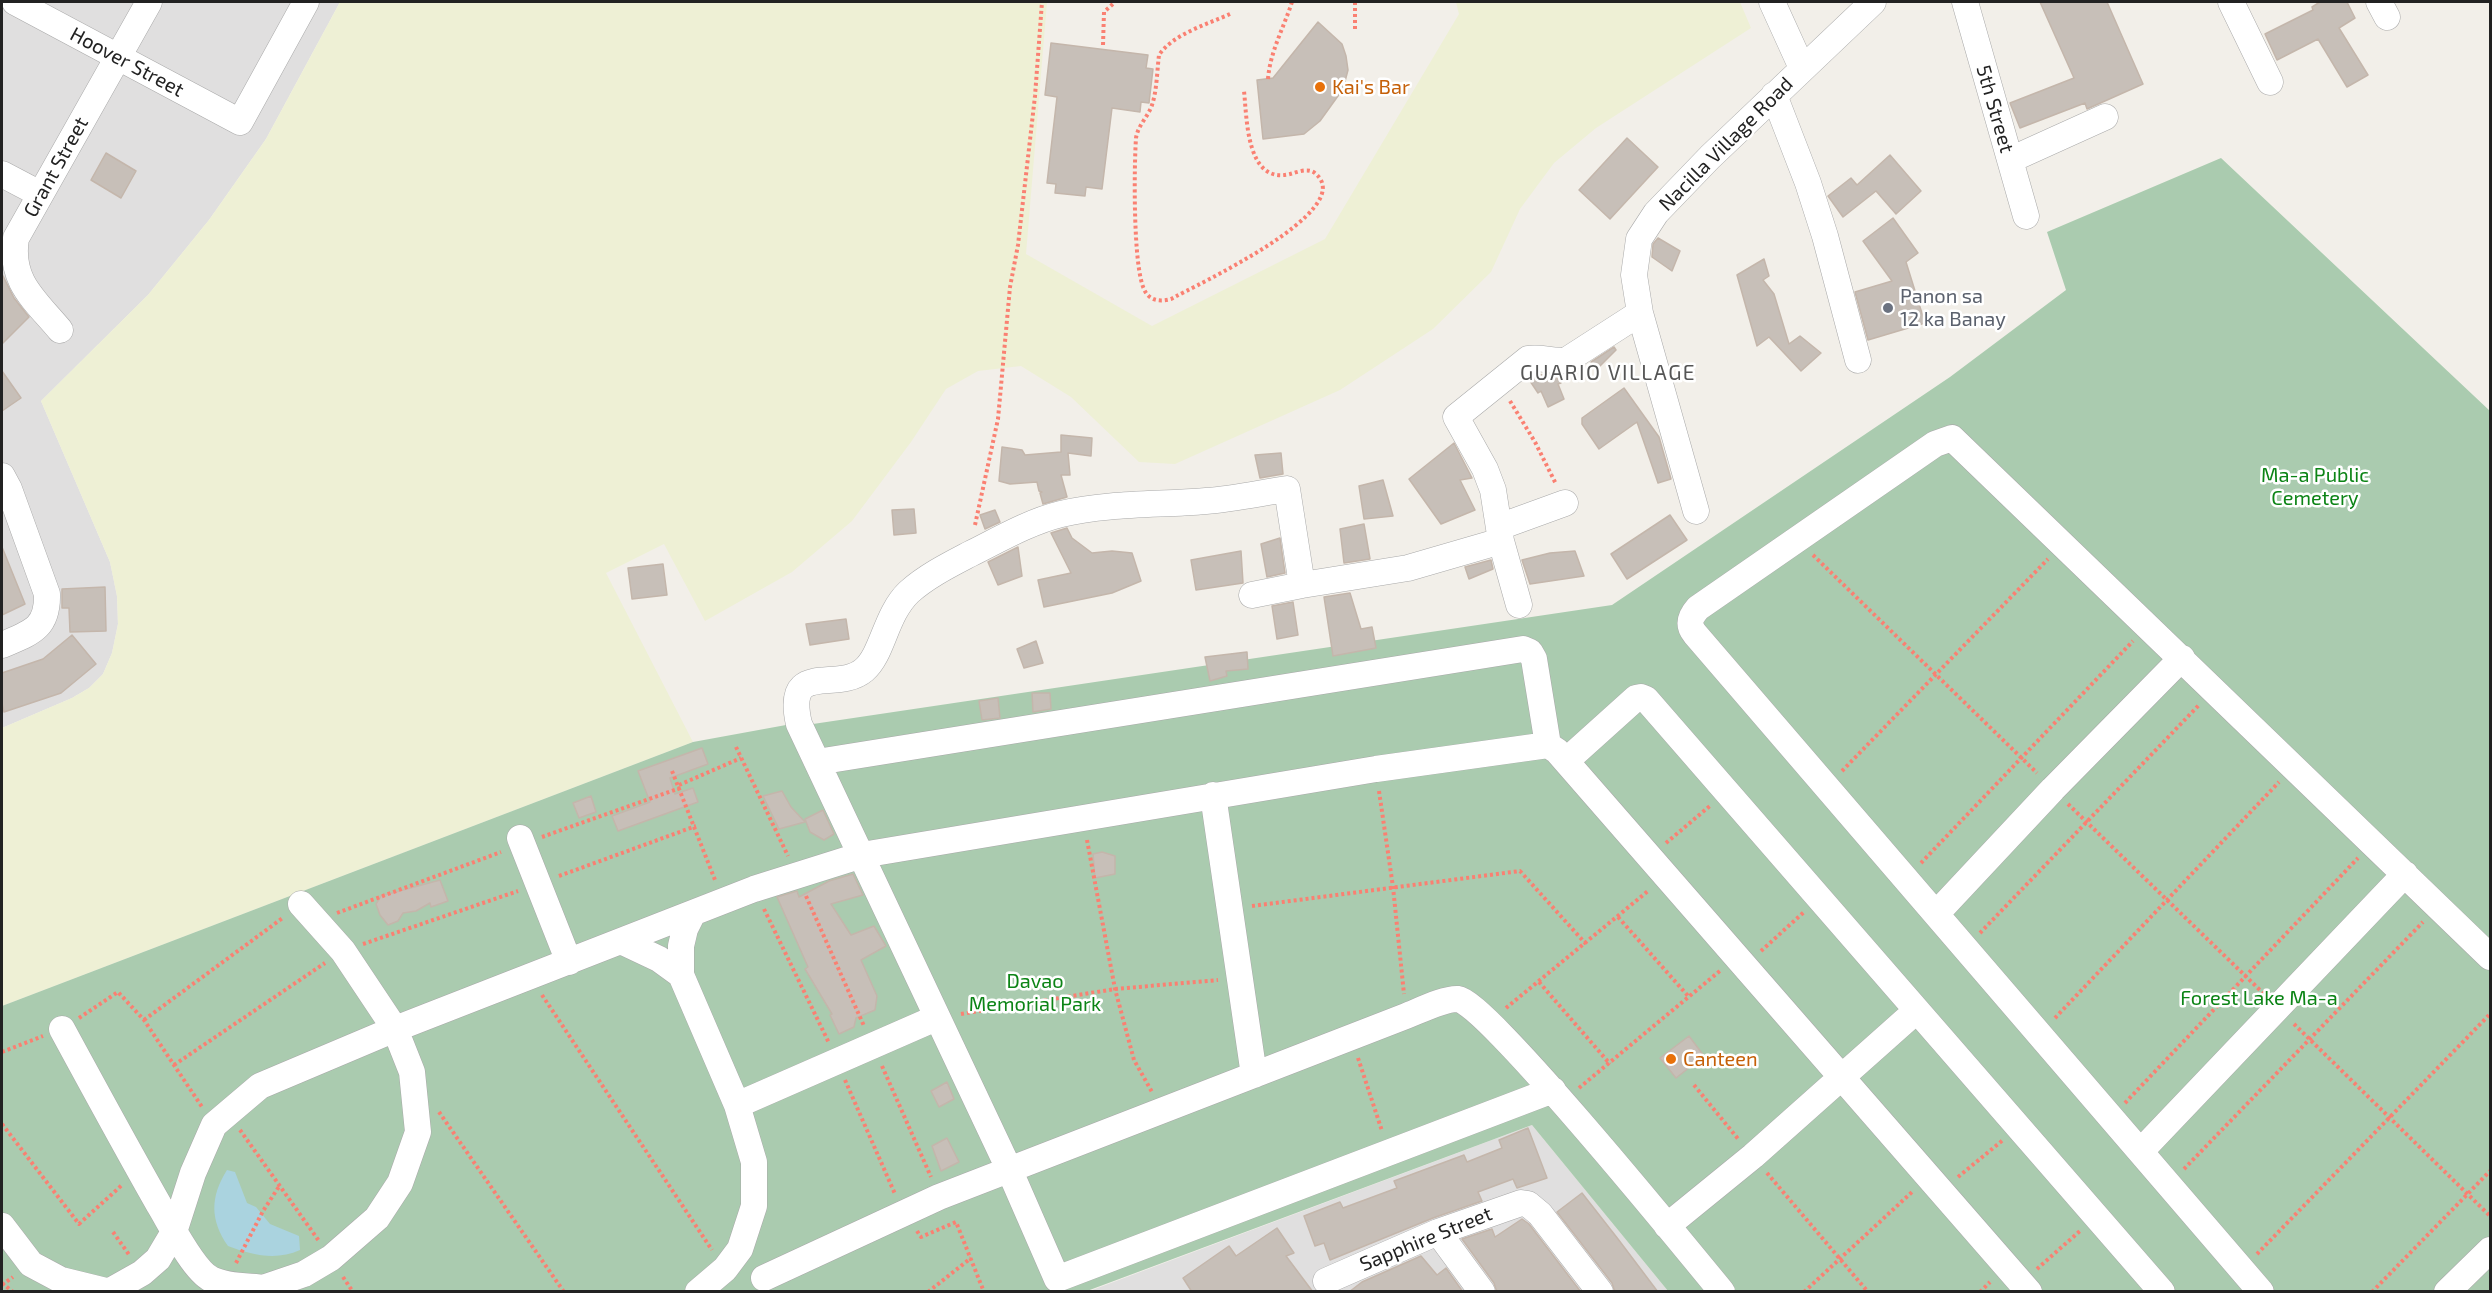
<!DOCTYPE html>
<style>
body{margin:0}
#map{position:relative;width:2492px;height:1293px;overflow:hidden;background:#f2efe9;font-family:"Exo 2",sans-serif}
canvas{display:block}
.frame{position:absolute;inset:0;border:3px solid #222;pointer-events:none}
</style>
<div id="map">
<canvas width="2492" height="1293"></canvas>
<div class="frame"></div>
</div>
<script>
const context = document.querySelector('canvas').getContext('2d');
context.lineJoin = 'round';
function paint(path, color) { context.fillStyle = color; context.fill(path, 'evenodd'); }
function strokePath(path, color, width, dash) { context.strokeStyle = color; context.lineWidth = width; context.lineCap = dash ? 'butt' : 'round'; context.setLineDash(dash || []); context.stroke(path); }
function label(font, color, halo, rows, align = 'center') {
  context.font = font + ' "Exo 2",sans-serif'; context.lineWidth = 5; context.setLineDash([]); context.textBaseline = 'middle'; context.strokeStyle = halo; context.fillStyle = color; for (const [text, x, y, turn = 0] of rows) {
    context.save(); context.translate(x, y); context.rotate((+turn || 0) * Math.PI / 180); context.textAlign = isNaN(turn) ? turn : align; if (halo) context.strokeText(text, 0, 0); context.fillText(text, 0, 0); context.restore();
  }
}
const residential = new Path2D(`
 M2,2H340L266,139L209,220L148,295L41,401L110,562L117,596L118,624L112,653L103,674L89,688L72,698L2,728Z
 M1532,1125L1668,1291L1087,1292Z`);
const farmland = new Path2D(`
 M340,2H1047L1026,254L1152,326L1325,239L1459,14L1456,2H1740L1751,28L1596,128L1554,163L1520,209L1491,272L1433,329L1340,390L1175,464L1139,462L1071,397L1021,366L978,371L946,389L911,442L852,521L792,572L705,621L664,544L606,573L693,742L2,1006V728L72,698L89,688L103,674L112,653L118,624L117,596L110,562L41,401L148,295L209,220L266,139Z`);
const cemetery = new Path2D(`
 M2221,158L2490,411V1291H1668L1532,1125L1087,1291L2,1292V1006L693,742L786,725L813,724L1612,605L1950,377L2066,290L2047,232Z`);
const water = new Path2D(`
 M227,1170L235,1172L247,1203L256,1207L270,1224L299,1236L300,1250C276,1261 252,1255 228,1246C210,1220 210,1197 227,1170Z`);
const building = new Path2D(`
 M2040,2H2107L2143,84L2087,109L2085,103L2020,128L2010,103L2074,78Z
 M2320,2H2347L2355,18L2339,28L2368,75L2347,87L2318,39L2277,60L2265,34L2313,10L2312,7Z
 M1318,22L1342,44L1346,56L1348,70L1343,89L1320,121L1304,134L1263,139L1257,80L1273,78Z
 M1051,43L1148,55L1146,68L1153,69L1149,103L1141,102L1140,112L1112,108L1102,189L1086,187L1085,196L1055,193L1056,184L1047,183L1057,97L1045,95Z
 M1627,138L1658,167L1610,219L1579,190Z
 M106,153L136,171L121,198L91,180Z
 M1890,155L1921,191L1896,214L1876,191L1843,217L1828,196L1851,178L1857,185Z
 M1893,218L1918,253L1906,262L1925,323L1868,340L1855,292L1892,281L1863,241Z
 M1658,238L1680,251L1672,271L1652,257L1653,244Z
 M1764,259L1769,276L1763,280L1774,294L1789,344L1800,336L1821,353L1801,371L1769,337L1757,346L1737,275Z
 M2,274L14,298L29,317L2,344Z
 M1614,347L1616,350L1597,369L1591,362Z
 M2,371L21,398L2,411Z
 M1533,374L1556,376L1561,383L1558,384L1564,399L1548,407L1541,391L1538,393L1528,378Z
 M1624,388L1659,437L1671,479L1658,483L1637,422L1599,449L1582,424V418Z
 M1061,435L1092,438L1091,456L1068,453L1070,475H1061L1067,497L1043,504L1040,493L1042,492L1039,491L1037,482L1010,484L999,481L1002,447L1022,450L1025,455L1061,452Z
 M1454,443L1472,478L1460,480L1475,510L1441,524L1409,479Z
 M1281,453L1283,474L1260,478L1255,455Z
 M1383,480L1393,516L1364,519L1359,486Z
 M914,509L916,533L894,535L892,510Z
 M995,510L1000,522L985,529L980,515Z
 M1670,515L1687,540L1627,579L1611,554Z
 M1364,524L1370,559L1344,563L1340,529Z
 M1067,528L1072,538L1092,553L1112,551L1132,553L1141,581L1112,593L1044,607L1038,580L1071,573L1051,533Z
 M1280,538L1285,573L1267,577L1261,544Z
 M2,547L25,604L2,615Z
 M1018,547L1022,576L998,585L988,562Z
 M1241,551L1243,583L1196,590L1191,560Z
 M1575,551L1584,576L1530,584L1522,560L1550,553Z
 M1491,560L1493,569L1469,579L1465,567Z
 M663,564L667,595L632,599L628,568Z
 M105,587L106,631L70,632L69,608H62V589Z
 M1350,593L1361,629L1372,627L1376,648L1333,656L1324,597Z
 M1293,602L1298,635L1277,639L1272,606Z
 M846,619L849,639L810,645L806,624Z
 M72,635L96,664L61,693L4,712L2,703V673L43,659Z
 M1036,641L1043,663L1024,668L1017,649Z
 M1247,652L1248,669L1226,671L1227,676L1210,681L1205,657Z
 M1032,693H1050L1051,709L1033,712Z
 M998,698L1000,718L982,720L979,701Z
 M702,748L708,764L670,778L675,794L693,788L698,802L618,831L612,816L650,802L638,771Z
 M782,791L791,807L805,822L779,829L763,796Z
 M591,796L596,812L579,818L573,803Z
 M823,810L834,834L824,840L810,832L805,819Z
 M1102,852L1115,856V874L1095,878L1093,854Z
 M853,874L863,895L831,904L851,935L874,926L886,946L861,960L877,996L875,1010L856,1018L854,1027L839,1034L830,1015L832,1014L805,969L808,967L777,897L797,891L799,897L829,881Z
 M440,880L448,901L431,907L430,903L416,911L403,913L398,921L388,925L380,915L376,904L381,896Z
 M1689,1036L1704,1056L1676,1078L1660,1058Z
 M947,1082L954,1099L939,1107L931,1091Z
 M1528,1128L1547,1178L1517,1188L1513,1179L1478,1192L1482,1201L1433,1218L1330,1260L1324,1243L1315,1246L1304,1216L1340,1202L1343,1208L1397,1188L1394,1181L1464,1155L1467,1162L1502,1148L1499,1140Z
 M947,1138L959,1162L941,1171L932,1146Z
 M1582,1193L1618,1239L1658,1292H1615L1612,1283L1557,1212Z
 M1522,1219L1529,1224L1581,1292H1497L1494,1283L1462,1239L1492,1229L1495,1237Z
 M1277,1228L1294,1253L1286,1256L1313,1292H1192L1183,1278L1229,1246L1236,1256Z
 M1421,1256L1437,1275L1446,1268L1463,1292H1349L1362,1282Z`);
const path = new Path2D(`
 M1355,2V30
 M1230,14C1208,24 1173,34 1159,55C1157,71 1157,90 1152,105C1148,117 1138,125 1136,138C1134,167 1133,266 1144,289C1149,301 1160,302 1171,299C1194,286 1358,211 1316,174C1309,167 1298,172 1290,174C1246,185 1247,118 1244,91
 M1103,45L1104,12L1115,2
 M1268,79C1270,52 1284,27 1292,2
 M1510,401L1535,442L1556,484
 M975,525L998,419L1010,287L1018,245L1035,96L1042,2
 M1813,555L2037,773
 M736,747L788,856
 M672,771L715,880
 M1842,771L2048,559
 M679,785L741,758
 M1379,791L1393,887L1404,994
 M2068,804L2263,993
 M542,837L680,788
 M1087,840L1115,989L1134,1060L1152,1092
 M1666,843L1711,805
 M1921,863L2133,641
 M559,876L696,826
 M806,896L864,1026
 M1252,906L1520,871L1586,944
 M764,909L829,1043
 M337,913L501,852
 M1618,917L1689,997
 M1980,933L2199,705
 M363,944L518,891
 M1761,951L1804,912
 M1539,982L1610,1064
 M542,995L712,1250
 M1506,1008L1648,891
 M961,1014L1115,989L1218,980
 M79,1018L118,992L144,1020L202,1107
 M2055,1018L2279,782
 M144,1020L284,917
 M2294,1024L2490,1216
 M2,1052L43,1036
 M1358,1058L1382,1131
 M174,1065L325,963
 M882,1066L931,1177
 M845,1080L895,1194
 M1694,1085L1739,1140
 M1579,1088L1721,970
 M2125,1103L2358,858
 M439,1112L564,1292
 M2,1124L79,1224L122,1185
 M240,1130L319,1241
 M2184,1169L2423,922
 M1767,1173L1868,1292
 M1958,1177L2003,1140
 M917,1231L921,1237L956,1222L984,1292
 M113,1232L130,1256
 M2257,1254L2490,1014
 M236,1263L263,1211L280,1185
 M2037,1269L2081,1230
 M343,1277L353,1292
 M2,1283L13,1292
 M2,1285L13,1277
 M928,1292L971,1258
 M1804,1292L1912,1192
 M1980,1292L1990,1282
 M2372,1292L2490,1171`);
const minor = new Path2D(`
 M15,2L240,122L306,2
 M1772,2L1802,68
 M1965,2L2026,216
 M2231,2L2270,82
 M2379,2L2387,17
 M1774,95L1808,183L1825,236L1858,360
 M2010,160L2105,117
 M2,174L40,194
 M60,330C35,300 9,281 16,238L149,2
 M2,476L9,489L47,594C48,629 30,633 2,645
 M1696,511L1640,313L1634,275L1639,239L1656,213L1710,157L1873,2
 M1499,527L1565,503
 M1501,541L1408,568L1302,585L1287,489C1260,493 1233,499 1206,501C1158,505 1108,503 1061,514C1029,522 1000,539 970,554C949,565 927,576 909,592C885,615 883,654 864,670C837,693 784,659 799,724L1009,1169L1057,1279L1553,1090
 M1252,595L1302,585
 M1519,605L1501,541L1493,490L1485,469L1456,417L1528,359C1541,356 1554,363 1567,360L1640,313
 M1566,761L1636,698L1641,697L1646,699L2162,1292
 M817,762L1523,649L1530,652L1534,659L1548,745
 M1213,795L1254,1075
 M520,838L569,962
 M1936,914L2053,789L2182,658
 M692,915L685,929L681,946V975L737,1105L754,1162V1206L740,1249L725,1269L698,1292
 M623,942L659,959L681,975
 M62,1029C94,1088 126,1147 159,1205C170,1223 193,1270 211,1279C226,1287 248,1286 265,1288
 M737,1105L936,1018
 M2141,1151L2405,874
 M2,1226L31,1264L61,1280L110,1292
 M1667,1226L1753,1156L1916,1011
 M1438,1232L1482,1292
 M764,1278L939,1197L1406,1016C1419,1011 1445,998 1458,999C1486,1002 1690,1253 1722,1292
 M1326,1281L1438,1232L1521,1203L1528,1204L1540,1214L1600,1292
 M110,1291L142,1273L158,1259L174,1232L193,1173L214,1125L260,1086L395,1029L754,889L862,855L1376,769L1548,745L1557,751L2029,1292
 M251,1292L304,1274L331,1258L377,1218L400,1183L418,1132L412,1072L395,1029L343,951L301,904
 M2261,1292L1695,634C1687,624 1690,617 1698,608L1935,444L1952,438L2490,957
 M2447,1292L2490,1250`);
const markers = [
 [1320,87,6,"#e8710a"],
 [1888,308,6,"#6b7280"],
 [1671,1059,6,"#e8710a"]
];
const streetNames = [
 ["Hoover Street",127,62,28],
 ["5th Street",1995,109,74],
 ["Nacilla Village Road",1726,144,-45],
 ["Grant Street",56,167,-61],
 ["Sapphire Street",1426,1239,-22]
];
const foodNames = [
 ["Kai's Bar",1332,87],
 ["Canteen",1683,1059]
];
const worshipNames = [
 ["Panon sa",1900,296],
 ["12 ka Banay",1900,319]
];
const parkNames = [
 ["Ma-a Public",2315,475],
 ["Cemetery",2315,498],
 ["Davao",1035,981],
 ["Memorial Park",1035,1004],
 ["Forest Lake Ma-a",2259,998]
];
const neighbourhoodNames = [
 ["GUARIO VILLAGE",1608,373]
];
paint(residential, '#e0dfdf');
paint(farmland, '#eef0d5');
paint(cemetery, '#aacbaf');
paint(water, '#aad3df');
paint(building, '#c7bfb8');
strokePath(building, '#c4b6ab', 1.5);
strokePath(minor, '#a9a9a9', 27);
strokePath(path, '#fa8072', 4, [3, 3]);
strokePath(minor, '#fff', 26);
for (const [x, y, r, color] of markers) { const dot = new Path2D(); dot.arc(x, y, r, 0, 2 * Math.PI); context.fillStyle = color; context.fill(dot); strokePath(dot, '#fff', 2); }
label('20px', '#222', '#fff', streetNames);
label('20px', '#c56008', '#fff', foodNames, 'left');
label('20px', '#5b616d', '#fff', worshipNames, 'left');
label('20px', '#0c8416', '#fff', parkNames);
context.letterSpacing = '1.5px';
label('21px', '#555', '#fff', neighbourhoodNames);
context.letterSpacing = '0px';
</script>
